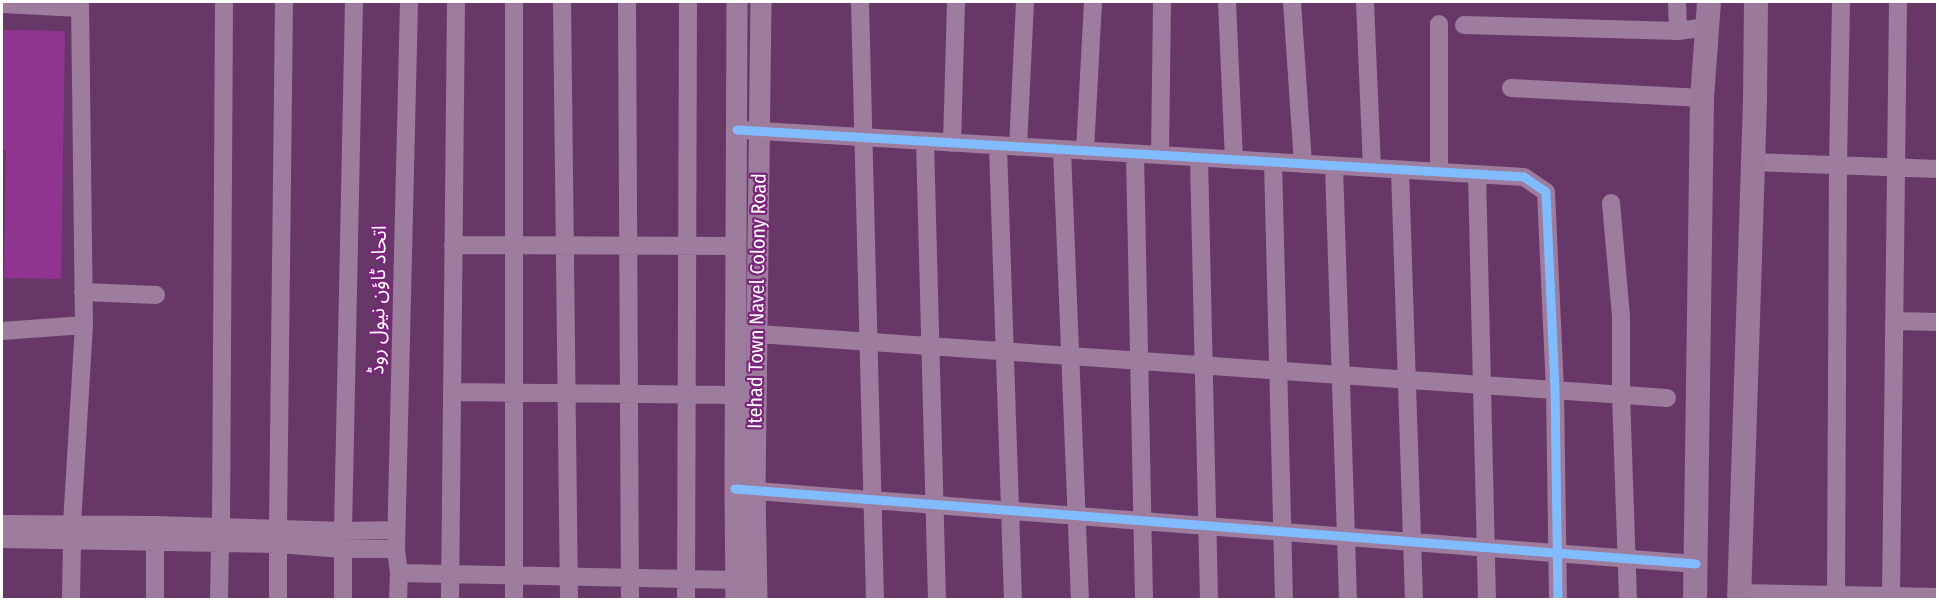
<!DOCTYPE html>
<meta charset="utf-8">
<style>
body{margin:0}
#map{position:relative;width:1939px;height:601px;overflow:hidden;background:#673867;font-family:"Fira Sans Condensed",sans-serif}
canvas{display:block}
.frame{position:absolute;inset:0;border:3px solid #fff;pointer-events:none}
</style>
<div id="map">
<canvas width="1939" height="601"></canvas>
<div class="frame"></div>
</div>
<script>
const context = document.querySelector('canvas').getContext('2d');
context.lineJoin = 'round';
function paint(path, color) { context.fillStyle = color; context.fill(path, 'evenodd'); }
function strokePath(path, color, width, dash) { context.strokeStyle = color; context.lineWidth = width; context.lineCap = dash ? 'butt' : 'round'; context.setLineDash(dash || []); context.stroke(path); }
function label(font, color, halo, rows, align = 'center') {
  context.font = font + ' "Fira Sans Condensed","Noto Sans Arabic",sans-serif'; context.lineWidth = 4.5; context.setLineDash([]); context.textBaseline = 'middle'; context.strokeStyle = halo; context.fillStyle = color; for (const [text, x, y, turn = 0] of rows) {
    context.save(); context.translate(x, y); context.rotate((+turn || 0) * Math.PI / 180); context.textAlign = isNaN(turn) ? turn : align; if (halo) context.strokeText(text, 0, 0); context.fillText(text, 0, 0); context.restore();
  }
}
const green = new Path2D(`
 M2,30L65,31L61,279L4,278L6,150L2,149Z`);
const minor = new Path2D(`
 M514,2V600
 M562,2L569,600
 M627,2L630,600
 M860,2L875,600
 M1227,2L1234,160
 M1292,2L1303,164
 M1365,2L1372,168
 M1677,2L1678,31L1707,27
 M2,4L80,8
 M1439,24V172
 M1464,25L1678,31
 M1511,88L1702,98
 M745,130L1524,177L1546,192L1555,390L1558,600
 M925,141L937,600
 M952,143L956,2
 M998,146L1013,600
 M1018,147L1025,2
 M1062,150L1080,600
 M1085,151L1093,2
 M1135,154L1144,600
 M1160,155L1162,2
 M1199,158L1209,600
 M1273,162L1284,600
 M1753,162L1938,169
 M1334,166L1348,600
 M1400,170L1414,600
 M1477,174L1487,600
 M1611,203L1621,316V394L1628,600
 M453,245L737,246
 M83,292L156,295
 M1894,321L1938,322
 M2,331L84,325
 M744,333L1667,398
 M452,392L736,395
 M743,490L1696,564
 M2,524L156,525L343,531L396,530
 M72,524L84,325L80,2
 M221,528L224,2
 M278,528L284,2
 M343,531L354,2
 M2,539L278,544L343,549H396
 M399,573L736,580
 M1739,593L1938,597
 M1836,595L1838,166L1841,2
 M1891,596L1898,2
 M71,600L72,540
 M155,600V542
 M219,600L220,544
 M278,600V544
 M343,600V549
 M398,600L399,573L396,549L409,2
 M450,600L456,2
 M686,600L688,2`);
const tertiary = new Path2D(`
 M736,600L735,489L737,2
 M757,600L755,490L761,2`);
const secondary = new Path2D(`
 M1695,600L1702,98L1709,2
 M1739,600L1755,100L1756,2`);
const cycleway = new Path2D(`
 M737,130L1524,177L1546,192L1555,390L1558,600
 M735,489L1696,564`);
const streetNames = [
 ["اتحاد ٹاؤن نیول روڈ",379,300,-89],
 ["Itehad Town Navel Colony Road",758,301,-89]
];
paint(green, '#8f3591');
strokePath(minor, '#9e7c9e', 18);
strokePath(tertiary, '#9e7c9e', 21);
strokePath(secondary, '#9a799a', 24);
strokePath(cycleway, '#80bcff', 9);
label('20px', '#fff', '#7b247b', streetNames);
</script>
